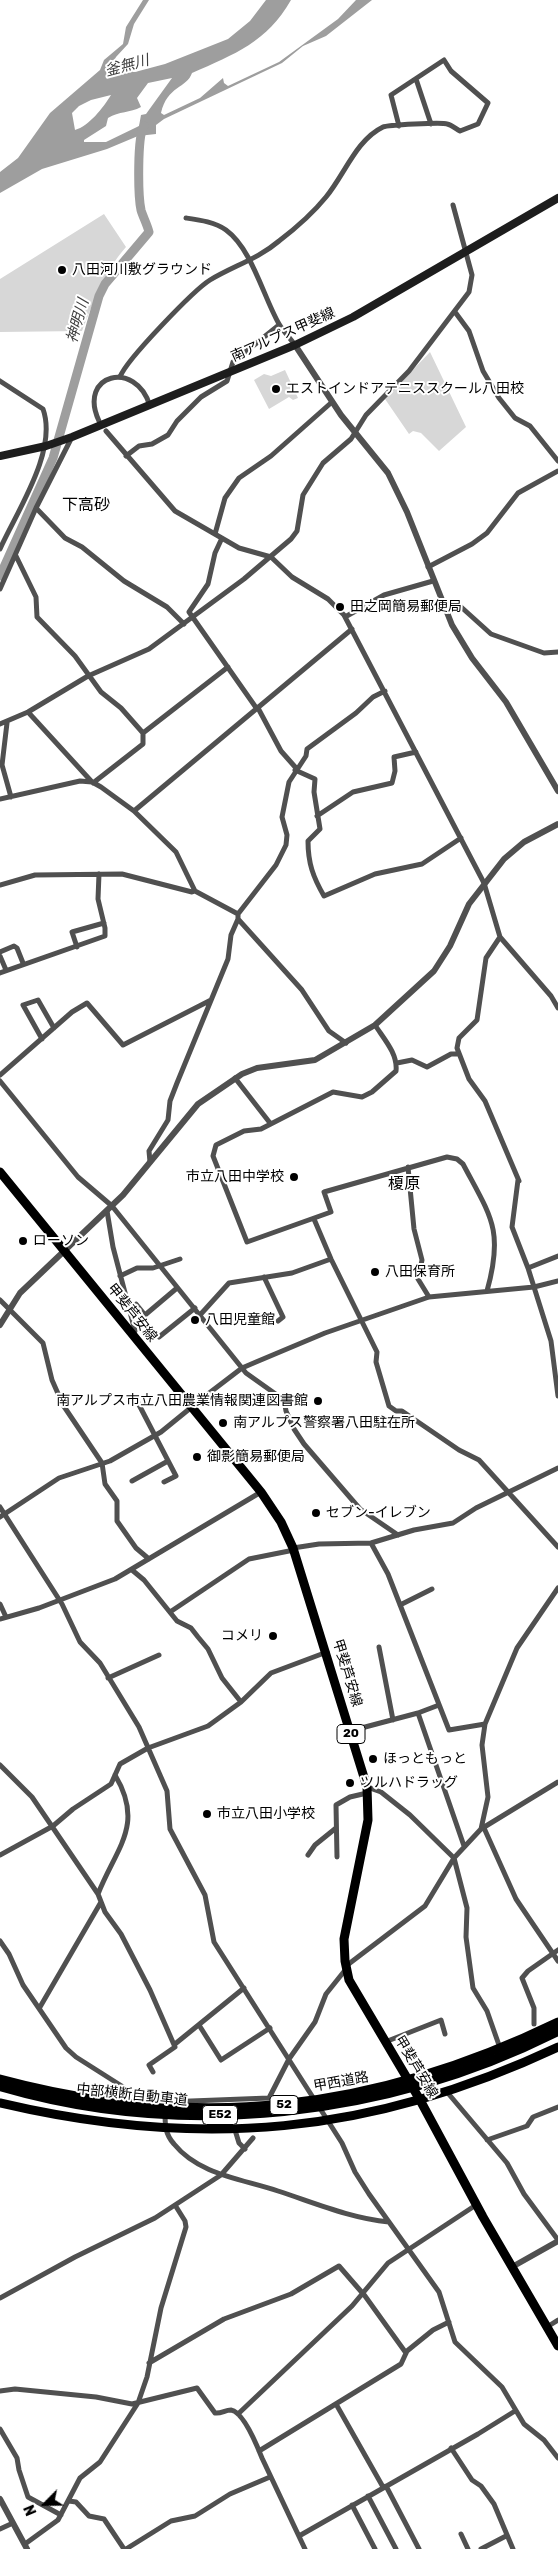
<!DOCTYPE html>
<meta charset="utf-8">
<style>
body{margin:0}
#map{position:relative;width:558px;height:2549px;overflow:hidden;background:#fff;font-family:Rubik,sans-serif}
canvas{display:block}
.north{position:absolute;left:20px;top:2479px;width:50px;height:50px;-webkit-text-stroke:4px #fff;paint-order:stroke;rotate:247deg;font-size:14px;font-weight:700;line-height:20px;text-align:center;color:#000}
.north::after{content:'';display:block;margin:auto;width:18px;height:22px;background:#000;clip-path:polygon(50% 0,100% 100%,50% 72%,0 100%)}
</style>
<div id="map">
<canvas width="558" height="2549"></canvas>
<div class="north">N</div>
</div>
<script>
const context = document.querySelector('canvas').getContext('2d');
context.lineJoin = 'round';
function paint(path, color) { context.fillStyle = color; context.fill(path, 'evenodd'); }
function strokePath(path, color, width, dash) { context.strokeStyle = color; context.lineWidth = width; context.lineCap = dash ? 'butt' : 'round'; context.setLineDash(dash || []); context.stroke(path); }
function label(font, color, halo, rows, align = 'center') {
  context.font = font + ' Rubik,"Noto Sans JP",sans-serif'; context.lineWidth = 4; context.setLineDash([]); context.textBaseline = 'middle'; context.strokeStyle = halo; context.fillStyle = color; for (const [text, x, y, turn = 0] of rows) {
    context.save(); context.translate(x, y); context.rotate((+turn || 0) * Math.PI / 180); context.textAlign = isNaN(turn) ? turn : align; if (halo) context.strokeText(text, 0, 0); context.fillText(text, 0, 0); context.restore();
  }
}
const green = new Path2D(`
 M104,214L126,247C104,272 94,301 82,331L0,332V279Z
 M430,352L466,427L439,451L421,433L413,431L409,434L385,399Z
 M285,370L298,398L293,400L289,397L269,409L254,380L264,374L271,376Z`);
const water = new Path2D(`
 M143,0H149L134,24L128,44L116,57L113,63L116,68L135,72L165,64L228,39L250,21L266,0H291C267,42 235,54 192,73C187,88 167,86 161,113L164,115L200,98L223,78L224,83L228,86L279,62L338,19L356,0H372L326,36L303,46L282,63L164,119L156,125V134L138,136L107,149L42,169L0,193V172L18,158L50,113L100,70L104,60L123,44L126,27ZM172,78L146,114L141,115L139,126L106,142H84V140L106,126L108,118C119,111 130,113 141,107L137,98L148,83ZM111,95C103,108 89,126 75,130L72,113L79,106L91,100Z`);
const river = new Path2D(`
 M0,576L53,458L99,296L105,284L149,232C147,224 143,217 141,210C138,196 137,136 144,126`);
const minor = new Path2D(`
 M416,79L431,124
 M186,218C200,220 215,222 226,230C252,249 263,296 279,324C283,331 290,338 295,345
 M455,312L469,331L483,371L499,398L515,418L530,426L558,461
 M120,377C126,360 194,290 210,280C233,266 258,259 279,241C296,228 313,213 326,197C345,174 356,140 383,127C387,125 442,122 447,124C452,125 456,129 460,131L478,124L488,103L451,71L444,60L391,95L399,126
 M0,381L43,409C58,451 17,511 0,549
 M99,421C77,374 136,359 150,406
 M106,431L175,511L239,548L271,557L292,577L328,599L344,615L484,883L500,937L551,996L558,1008
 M126,456L139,446L152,444L168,435L177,421L201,397L227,381L233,362L279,325
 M36,508L65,538L82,547L124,581L167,607L184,624
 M215,534L225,498L239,478L271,456L332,402
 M222,538L215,553L208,584L189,612L257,709
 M16,556L36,597L37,617L75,656L101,692L121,708L143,733L228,667
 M428,567L472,544L487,533L518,493L558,471
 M0,589L36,508L72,437
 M446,610L460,606L491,634L544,653L558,652
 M345,617L384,595L433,581
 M258,708L281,751L296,768
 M28,712L92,782
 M7,723L2,765L11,797
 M0,724L28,712L88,676L149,649L244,579L291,539L297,531L303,495L323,463L351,439L366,415L409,371L469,292L472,275L453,205
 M295,770L315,779L314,792L320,829L308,841C308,863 313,877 324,896L375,874L422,864L461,838
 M93,783L143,744V733
 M0,799L80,781L92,782L101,787L134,811L176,852L195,891L238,914
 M134,811L352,629
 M317,816L353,792L392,783L395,771L394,757L416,752
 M0,885L35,875L122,874L192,892L195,891
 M238,919L302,990L329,1031L346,1043
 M500,937L486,958L477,1020L459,1038L457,1048L469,1079L485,1101L519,1181
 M77,947L72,932L104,923
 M0,952L14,946L17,948L23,963
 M0,956L6,970
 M0,973L105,936V928L98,899L99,874
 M375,1025C384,1039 398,1054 396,1071L372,1092L362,1097L333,1092L261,1129L244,1131L216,1145L213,1156L247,1242L331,1212L324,1192L447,1157L457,1159L463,1164C491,1217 504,1230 487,1291
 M42,1039L23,1005L38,1000L54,1028
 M397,1063L412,1060L427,1067L451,1054H458
 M0,1075L72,1012L87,1003L123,1045L211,1000
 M235,1078L270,1123
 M0,1081L78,1177L112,1206L246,1373L284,1400L286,1411L294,1429L304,1444L360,1509L398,1535
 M150,1162L149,1151L168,1120L170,1101L177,1083L228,959L231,935L238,919V914L276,865L286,845L287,835L282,817L289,782L306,756L307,749L356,713L373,697L385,691
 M408,1167L414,1229L422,1260L418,1279L429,1297
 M518,1180L512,1227L528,1268L551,1341L558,1396
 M107,1211L113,1247L135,1331L132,1333
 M314,1219L331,1259L377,1352L376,1362L389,1406L396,1411H402L459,1450L479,1460L558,1547
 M528,1268L558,1256
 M120,1276L137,1268H153L180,1259
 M264,1277L283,1317L278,1321
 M0,1300L43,1343L52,1380L63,1405L102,1463L105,1484L117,1501V1521L136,1548L149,1559
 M129,1309L136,1304L145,1315L177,1288
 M200,1315L229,1283L292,1273L331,1259
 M159,1337L195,1308
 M137,1401L176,1476L164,1482
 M132,1481L168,1461
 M0,1507L62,1604L80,1642L100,1663L139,1727L167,1791L170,1829L205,1895L214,1942L342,2143L355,2172L369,2194L439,2292L455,2342L502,2387L524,2424L544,2440L558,2458
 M0,1517L59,1478L110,1461L161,1432L204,1397L242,1368L256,1362L325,1333L429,1297L534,1287L558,1281
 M371,1543L388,1574L449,1730L485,1724
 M293,1548L319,1544L371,1543L414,1530L453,1523L476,1508L558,1468
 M132,1570L144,1580L177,1621L191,1628L198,1637L208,1649L222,1678L241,1702
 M0,1604L6,1617
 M400,1605L432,1589
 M170,1612L249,1559L294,1550
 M0,1619L39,1608L115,1579L261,1492
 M379,1647L393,1720
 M108,1678L159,1655
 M418,1713L464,1846
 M350,1731L418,1713L439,1705
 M0,1765L32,1797L98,1894L105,1912L121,1934L150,1990L175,2047L149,2065L153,2072
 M367,1787L381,1792L410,1815L454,1858L467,1908L466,1937L473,1988L487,2011L500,2048
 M484,1828L516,1899L558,1961
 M481,1829L488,1797L482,1745L485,1724L517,1648L558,1588
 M0,1855L53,1826L73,1809L111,1784L120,1764L148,1748L208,1726L241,1702L271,1673L327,1652
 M308,1855L315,1845L336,1828
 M337,1857L336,1805L350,1797L367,1793
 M98,1894C116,1848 145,1825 115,1775
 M0,1941L9,1954L23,1985L66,2048L76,2057L139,2097L165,2102L269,2098L289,2059L315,2022L326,1994L346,1969
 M346,1966L425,1906L454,1858L481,1829L558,1782
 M40,2007L101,1902
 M534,2024V2008L522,1978L528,1971L558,1950
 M199,2025L221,2060L270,2028
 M385,2042L441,2020L445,2034
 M175,2044L244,1988
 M447,2092L507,2163L524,2194L558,2240
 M165,2112C165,2125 165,2134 174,2144C199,2175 243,2179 278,2191C315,2203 350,2218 389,2222
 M235,2130L239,2143L245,2149
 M487,2140L527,2126L533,2117L558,2107
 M0,2298L75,2257L155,2218L221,2175L253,2138
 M547,2327L558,2320
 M149,2363L224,2319L291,2294L339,2266L365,2296L406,2353
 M0,2391L15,2389L96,2397L132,2404L197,2388L215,2413C221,2414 225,2410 231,2410C244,2412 258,2448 262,2458L305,2549
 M336,2404L383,2487
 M238,2414L352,2306L388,2263L476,2205
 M0,2429L17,2458L19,2470L28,2497L61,2515
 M451,2448L472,2480L481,2486L494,2504L513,2549
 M259,2451L401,2364L407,2351L433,2330L449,2322
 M386,2486L419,2549
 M368,2496L396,2549
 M69,2501L76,2502L89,2516L104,2519L124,2549
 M352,2505L375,2549
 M0,2529L13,2523
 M461,2534L468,2549
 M299,2536L478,2434L515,2411
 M25,2544L58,2520L80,2478L100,2462L138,2403L147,2377L161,2308L186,2227L185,2221L175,2205
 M126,2549L171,2521L195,2516L230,2494L270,2477
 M481,2549L506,2536`);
const tertiary = new Path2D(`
 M295,345L341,415L388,473L407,512L452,625L472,658L506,702L558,791
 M0,1325L20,1293L123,1195L198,1104L242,1074L257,1068L315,1060L375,1025L434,971L450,946L469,904L504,859L524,842L558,824
 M512,2267L558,2241
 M0,2499L27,2549`);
const secondary = new Path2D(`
 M0,456L46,446L72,437L295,345L353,317L558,198`);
const primary = new Path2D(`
 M0,1172L261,1492L281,1522L293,1548L367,1787L368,1820L344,1939L345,1961L349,1980L420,2100L483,2217L558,2346`);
const trunk = new Path2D(`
 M0,2079C197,2132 375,2111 558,2022
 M0,2103C200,2150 371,2135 558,2047`);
const motorway = new Path2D(`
 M0,2086C184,2140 387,2117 558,2031`);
const markers = [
 [62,270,5,"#000"],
 [276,389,5,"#000"],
 [340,607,5,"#000"],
 [294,1177,5,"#000"],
 [23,1241,5,"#000"],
 [375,1272,5,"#000"],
 [195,1320,5,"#000"],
 [318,1401,5,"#000"],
 [223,1423,5,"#000"],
 [197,1457,5,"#000"],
 [316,1513,5,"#000"],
 [273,1636,5,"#000"],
 [373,1759,5,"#000"],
 [350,1783,5,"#000"],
 [207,1814,5,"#000"]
];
const shields = [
 [351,1734,28],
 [284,2105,28],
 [220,2115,35]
];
const shieldNames = [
 ["20",351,1734],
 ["52",284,2105],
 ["E52",220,2115]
];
const poiNames = [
 ["八田河川敷グラウンド",72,270],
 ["エストインドアテニススクール八田校",286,389],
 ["田之岡簡易郵便局",350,607],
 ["市立八田中学校",284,1177,"right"],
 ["ローソン",33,1241],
 ["八田保育所",385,1272],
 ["八田児童館",205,1320],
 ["南アルプス市立八田農業情報関連図書館",308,1401,"right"],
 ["南アルプス警察署八田駐在所",233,1423],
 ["御影簡易郵便局",207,1457],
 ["セブン-イレブン",326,1513],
 ["コメリ",263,1636,"right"],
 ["ほっともっと",383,1759],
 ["ツルハドラッグ",360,1783],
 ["市立八田小学校",217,1814]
];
const streetNames = [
 ["南アルプス甲斐線",283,335,-24],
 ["甲斐芦安線",132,1313,51],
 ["甲斐芦安線",347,1673,73],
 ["甲斐芦安線",416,2067,59],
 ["甲西道路",341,2082,-10],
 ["中部横断自動車道",132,2095,6]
];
const waterNames = [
 ["釜無川",127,66,-15],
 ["神明川",78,321,-74]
];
const quarterNames = [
 ["下高砂",86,505],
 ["榎原",404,1184]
];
paint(green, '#d7d7d7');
paint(water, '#9e9e9e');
strokePath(river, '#9e9e9e', 9);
strokePath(minor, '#505050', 5);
strokePath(tertiary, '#505050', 6);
strokePath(secondary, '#1d1d1d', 8);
strokePath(primary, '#000', 9);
strokePath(trunk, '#000', 9);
strokePath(motorway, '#000', 10);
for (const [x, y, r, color] of markers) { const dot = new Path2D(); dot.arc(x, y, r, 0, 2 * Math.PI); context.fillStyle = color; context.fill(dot); strokePath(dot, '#fff', 2); }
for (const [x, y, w] of shields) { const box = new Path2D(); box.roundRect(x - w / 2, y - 9.5, w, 19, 4); context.fillStyle = '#fff'; context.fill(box); strokePath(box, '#000', 1); }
label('bold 12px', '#000', null, shieldNames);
label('14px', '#000', '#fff', poiNames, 'left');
label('14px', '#000', '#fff', streetNames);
label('italic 15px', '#3f3f3f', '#fff', waterNames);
label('16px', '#000', '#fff', quarterNames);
</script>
